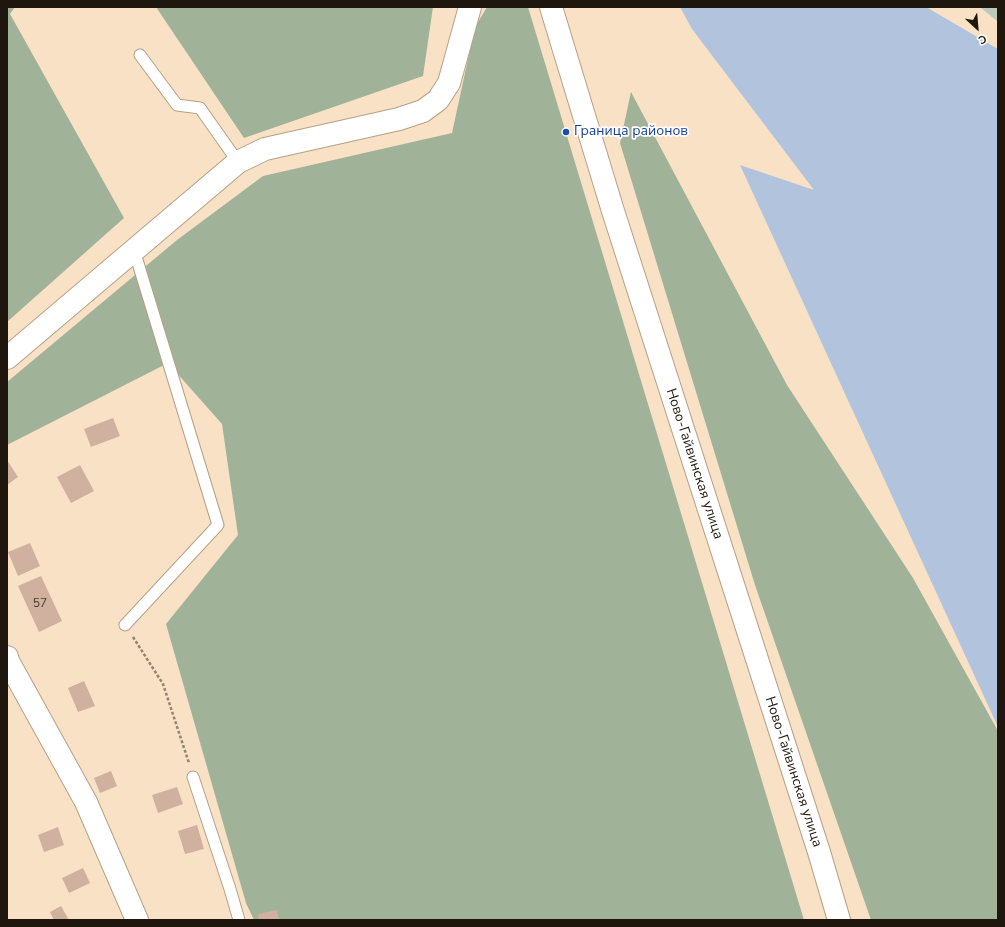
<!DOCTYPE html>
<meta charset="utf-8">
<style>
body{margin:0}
#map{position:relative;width:1005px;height:927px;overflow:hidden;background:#f9e1c5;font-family:"Nunito Sans",sans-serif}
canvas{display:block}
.frame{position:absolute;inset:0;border:8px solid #1f170d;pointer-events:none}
.north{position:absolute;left:957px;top:8px;width:40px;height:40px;-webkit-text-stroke:3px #fff;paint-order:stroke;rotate:154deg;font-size:11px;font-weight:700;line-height:16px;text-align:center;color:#1f170d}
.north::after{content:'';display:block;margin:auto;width:14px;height:18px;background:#1f170d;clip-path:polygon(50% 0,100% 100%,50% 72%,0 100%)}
</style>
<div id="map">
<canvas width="1005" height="927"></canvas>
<div class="frame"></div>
<div class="north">С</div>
</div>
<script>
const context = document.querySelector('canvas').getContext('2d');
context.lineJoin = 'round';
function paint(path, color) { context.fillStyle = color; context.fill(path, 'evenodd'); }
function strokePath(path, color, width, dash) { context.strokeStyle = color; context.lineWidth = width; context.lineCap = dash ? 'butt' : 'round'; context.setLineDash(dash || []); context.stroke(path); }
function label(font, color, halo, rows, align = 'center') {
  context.font = font + ' "Nunito Sans",sans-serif'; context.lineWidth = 3.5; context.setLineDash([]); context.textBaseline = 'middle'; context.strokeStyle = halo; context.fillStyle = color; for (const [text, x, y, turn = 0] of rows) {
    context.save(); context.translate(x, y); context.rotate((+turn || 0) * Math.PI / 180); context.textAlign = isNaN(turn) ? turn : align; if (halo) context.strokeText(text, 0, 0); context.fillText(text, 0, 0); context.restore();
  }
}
const green = new Path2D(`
 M980,7H998V22Z`);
const forest = new Path2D(`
 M7,7H15L10,14L124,218L7,322Z
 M156,7H433L423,76L244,138Z
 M487,7H528L804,920H254L246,903L166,624L238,535L222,424L168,363L7,445V382L177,240L263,176L452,133L475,27Z
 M631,92L787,385L913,578L998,731V920H871L755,585L620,143Z`);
const water = new Path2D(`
 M680,7H926L998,49V727L740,165L814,190L692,29Z`);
const building = new Path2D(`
 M113,418L120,436L91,447L84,429Z
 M7,460L18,477L7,485Z
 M80,465L94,491L71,503L57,477Z
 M30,543L40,566L18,576L8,552Z
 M41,576L62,621L39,632L18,586Z
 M84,681L95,706L78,712L68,688Z
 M111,771L117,786L100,793L94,778Z
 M177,787L183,804L158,813L152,795Z
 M197,825L204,849L185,854L178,831Z
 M58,827L64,845L44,852L38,835Z
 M83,868L90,883L69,893L62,878Z
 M61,906L69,920H54L50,912Z
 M277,910L279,920H259L258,914Z`);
const path = new Path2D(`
 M133,637L163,684L189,763`);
const service = new Path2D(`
 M140,55L177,105L200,108L238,162
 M125,625L218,525L134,250
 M193,777L230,889L239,920`);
const minor = new Path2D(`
 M7,358L238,162L265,149L399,119L423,111L438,100L449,83L470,7
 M7,657L8,661L86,802L137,920`);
const primary = new Path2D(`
 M551,7L613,211L819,852L839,920`);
const markers = [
 [566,132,4,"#1a4fb4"]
];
const numberNames = [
 ["57",40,604]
];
const transitNames = [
 ["Граница районов",574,132]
];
const streetNames = [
 ["Ново-Гайвинская улица",694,464,72],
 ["Ново-Гайвинская улица",793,772,72]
];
paint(green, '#bdc9b9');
paint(forest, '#a0b399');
paint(water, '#b1c3dd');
paint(building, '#d0b09e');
strokePath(service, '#b6a086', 13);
strokePath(minor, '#b6a086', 24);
strokePath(primary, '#b6a086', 24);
strokePath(path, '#92826e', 2.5, [3, 2]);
strokePath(service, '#fff', 11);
strokePath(minor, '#fff', 22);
strokePath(primary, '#fff', 22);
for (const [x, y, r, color] of markers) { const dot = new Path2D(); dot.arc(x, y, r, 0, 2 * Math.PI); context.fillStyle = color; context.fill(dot); strokePath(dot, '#fff', 1.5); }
label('12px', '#4b3d31', null, numberNames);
label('14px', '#164399', '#fff', transitNames, 'left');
label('14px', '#1f170d', '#fff', streetNames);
</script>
